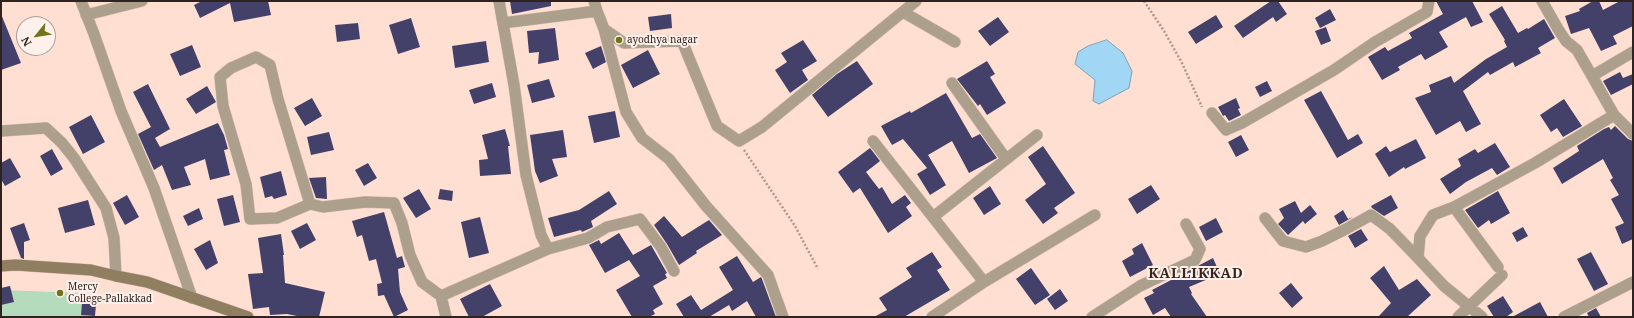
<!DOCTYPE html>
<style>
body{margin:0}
#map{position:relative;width:1634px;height:318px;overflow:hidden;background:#ffdfd2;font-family:"Noto Serif",serif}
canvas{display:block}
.frame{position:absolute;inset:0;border:2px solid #2e231e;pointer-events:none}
.north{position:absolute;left:16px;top:16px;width:40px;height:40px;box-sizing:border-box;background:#fef1eb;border:1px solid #ab9f99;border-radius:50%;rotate:240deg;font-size:11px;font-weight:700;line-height:16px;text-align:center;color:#2e231e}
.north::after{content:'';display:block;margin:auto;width:14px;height:18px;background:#70741a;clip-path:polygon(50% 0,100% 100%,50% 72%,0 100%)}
</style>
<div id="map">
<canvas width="1634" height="318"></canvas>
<div class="frame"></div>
<div class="north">N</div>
</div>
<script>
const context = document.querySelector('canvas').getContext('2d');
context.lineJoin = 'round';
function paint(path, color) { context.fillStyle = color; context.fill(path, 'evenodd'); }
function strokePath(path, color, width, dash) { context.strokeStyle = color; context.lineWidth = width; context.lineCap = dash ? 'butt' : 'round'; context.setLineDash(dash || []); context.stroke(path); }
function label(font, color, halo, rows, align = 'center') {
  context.font = font + ' "Noto Serif",serif'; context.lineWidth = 4; context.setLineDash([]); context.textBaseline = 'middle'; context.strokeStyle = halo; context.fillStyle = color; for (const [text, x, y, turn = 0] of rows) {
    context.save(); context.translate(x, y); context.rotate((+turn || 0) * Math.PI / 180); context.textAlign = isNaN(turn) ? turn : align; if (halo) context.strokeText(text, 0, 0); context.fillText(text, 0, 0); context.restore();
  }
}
const green = new Path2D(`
 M1,290L83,293L87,317H1Z`);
const water = new Path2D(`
 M1107,40L1123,53L1132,71L1129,88L1099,104L1093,101L1095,80L1075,64L1078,52L1088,46Z`);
const building = new Path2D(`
 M202,1H268L271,15L234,22L230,3L200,18L194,5Z
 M510,1H551V6L512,14Z
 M1271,1H1278L1287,14L1276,22L1273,17L1243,38L1234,26Z
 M1436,1H1472L1483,22L1471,27L1466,17L1439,32L1448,47L1425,60L1421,54L1398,67L1400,70L1382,80L1368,57L1385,47L1388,51L1412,38L1409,33L1443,14Z
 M1593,1H1599L1603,10L1620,1H1633V26L1613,36L1617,44L1601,51L1589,28L1571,34L1565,16L1580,11L1579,9Z
 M1502,6L1518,33L1527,28L1528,29L1544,19L1555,38L1538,48L1541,53L1515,67L1513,62L1490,75L1488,72L1463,91L1481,124L1466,132L1460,121L1436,135L1415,98L1431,92L1429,85L1451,76L1454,83L1486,59L1507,47L1504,41L1505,40L1489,14Z
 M1330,9L1336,20L1320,28L1315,18Z
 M1,14L21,63L1,70Z
 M671,14L672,28L650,31L648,17Z
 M1216,15L1223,27L1196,44L1188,32Z
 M998,17L1009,32L990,46L978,31Z
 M411,18L420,47L398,54L389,25Z
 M358,23L360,39L337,42L335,25Z
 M1326,27L1331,41L1321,45L1315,31Z
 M555,28L559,60L538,64L539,52L529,53L527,31Z
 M803,40L817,61L802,70L808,80L790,93L775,70L787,62L781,53Z
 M486,41L489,62L455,68L452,46Z
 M192,45L201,67L180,76L170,54Z
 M601,46L606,62L593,69L585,53Z
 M648,50L660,74L633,88L621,65Z
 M857,61L873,84L828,117L812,95L837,74Z
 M987,61L995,74L990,77L1006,103L987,115L980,104L978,106L957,79Z
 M1620,72L1623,78L1633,74V84L1611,95L1603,81Z
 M549,79L555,97L532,103L527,85Z
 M1267,81L1272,91L1260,97L1255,87Z
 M492,83L496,97L474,104L469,90Z
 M148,84L170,129L155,138L160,147L218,123L224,135L228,149L224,150L230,175L210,180L205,159L184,167L191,185L172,190L162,165L154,170L138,134L151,127L133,92Z
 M207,86L216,102L196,114L186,99Z
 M1321,91L1348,140L1358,134L1363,143L1337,158L1304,100Z
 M946,93L972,138L980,134L997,158L969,173L952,141L928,155L946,185L930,195L917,174L927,168L903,139L892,145L881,126L910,111L911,113Z
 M312,98L322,116L305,126L294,108Z
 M1236,98L1240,108L1238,109L1241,115L1229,121L1225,115L1223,116L1222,114L1218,107Z
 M1564,99L1582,126L1563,137L1557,128L1551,132L1540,115Z
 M615,111L620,137L594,143L588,116Z
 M91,115L105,142L83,154L69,127Z
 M1615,126L1628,139L1633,141V239L1622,244L1615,227L1624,223L1611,199L1619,195L1610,180L1613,178L1603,159L1562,184L1553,168L1579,151L1577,146L1604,129L1609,127L1611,130Z
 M505,129L510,146H508L511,174L480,176L479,160L488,159L482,135Z
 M563,130L567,157L552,159L558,176L540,183L535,171L530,135Z
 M329,132L334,150L311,155L307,137Z
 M1241,135L1249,150L1236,157L1228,142Z
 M1416,139L1426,158L1405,169L1404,167L1389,177L1375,154L1386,146L1390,152Z
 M1495,143L1510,167L1497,175L1492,168L1466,182L1450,194L1440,179L1461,166L1458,159L1475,149L1478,153Z
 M1043,146L1075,193L1054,208L1058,213L1043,224L1025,200L1046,184L1028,157Z
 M870,148L880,161L866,172L879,189L882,187L892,204L905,195L911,203L906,207L912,216L888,233L860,188L853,193L838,172Z
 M52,149L63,169L51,176L40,156Z
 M10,158L21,177L5,186L1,179V163Z
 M368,163L377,178L364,186L355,170Z
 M281,171L287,195L274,199L272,196L265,198L260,177Z
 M326,177L327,199L316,198L309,178Z
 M1151,185L1160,199L1137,214L1128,199Z
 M990,186L1001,204L984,215L973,198Z
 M419,189L431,209L416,218L403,198Z
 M440,189L453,191L452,201L438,199Z
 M609,191L617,204L591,221L593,227L582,232L581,230L554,237L548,218L579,210Z
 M1498,191L1510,213L1491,224L1489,220L1478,228L1465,210Z
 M127,195L139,217L125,225L113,203Z
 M233,195L240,222L224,226L217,199Z
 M1391,195L1398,208L1384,216L1372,208L1371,206Z
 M88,200L95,225L65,233L58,208Z
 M1295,201L1301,213L1310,205L1317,214L1305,224L1303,221L1288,235L1278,224L1284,218L1279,209Z
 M199,208L203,219L188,226L183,216Z
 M1343,210L1348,219L1353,217L1339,225L1334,216Z
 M384,212L397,258L402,256L405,267L398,269L400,292L408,310L394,317L384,295L378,296L377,284L382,283L376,259L369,261L362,235L357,237L352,221Z
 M664,216L682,237L709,220L722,235L696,251L697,253L679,265L667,244L654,225Z
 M480,217L489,253L469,258L461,222Z
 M1216,218L1223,232L1206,241L1199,227Z
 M24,223L30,240L24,242V259L21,258L10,228Z
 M307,223L316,240L300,249L291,231Z
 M1523,227L1528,236L1517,242L1512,233Z
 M1361,229L1368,240L1355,248L1348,236Z
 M619,233L633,255L651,245L667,273L665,274L667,278L653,286L663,304L653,310L655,314L649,317H632L616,290L640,276L629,260L605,273L589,245L599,240L601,244Z
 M281,234L284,255H283L285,283L325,292L319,317H302L287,314L270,315L269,307L253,309L248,274L263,273L258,238Z
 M210,240L218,263L206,270L194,249Z
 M1142,243L1153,265L1130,277L1122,261L1134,254L1132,249Z
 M932,252L942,267L937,270L950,290L904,317H874L887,310L879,298L912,277L906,268Z
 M1591,252L1608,284L1594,291L1577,259Z
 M737,256L753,282L761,277L762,279L776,317H756L747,301L732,311L729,305L709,317H684L676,304L691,295L701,310L733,290L719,267Z
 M1213,258L1220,274L1189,287L1192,293L1191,294L1207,317H1171L1165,308L1153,315L1144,298L1154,293L1152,290Z
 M1384,266L1399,290L1417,279L1431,295L1407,317H1378L1391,303L1370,278Z
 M1031,268L1050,295L1035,305L1016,279Z
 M1291,283L1303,298L1292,308L1279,293Z
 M490,284L502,306L482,317H469L460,299Z
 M10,286L14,302L1,305V288Z
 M1060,289L1068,301L1055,310L1047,299Z
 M1503,296L1513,312L1506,317H1494L1487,306Z
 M1540,302L1548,317H1512Z
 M82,303L96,304L95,316L81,315Z
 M1596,308L1601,317H1589L1587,313Z`);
const path = new Path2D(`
 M1144,1L1164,31L1182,63L1202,107
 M744,150L795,226L818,269`);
const minor = new Path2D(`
 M81,1L94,34L121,111L154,188L192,298
 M499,1L514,85L526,175L541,235L548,249L588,238L607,227L640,219L661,247L674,271
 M1542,1L1558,29L1566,41L1577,50L1592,76
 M597,11L604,29L626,112L642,138L669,159L706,206L768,275L783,317
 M903,12L955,42
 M86,15L142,1
 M503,23L597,11L594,1
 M604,29L624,43L682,41L717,126L739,141L762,127L916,1
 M952,83L1006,159
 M1212,113L1226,130L1242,123L1334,70L1375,42L1427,12L1429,1
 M1614,115L1633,134
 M1,131L46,128L62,143L74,158L106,208L114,238L116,276
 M873,141L984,282
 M310,204L277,218L250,219L246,184L223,106L220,77L231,68L256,57L270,65L278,99L310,204L323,207L365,202L394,203L402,223L410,255L422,282L441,296L446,317
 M1454,207L1498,267
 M933,217L1037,135
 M1265,218L1283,241L1306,247L1322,241L1346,229L1371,215L1390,229L1418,258
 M441,296L548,249
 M932,317L984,282L1095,215
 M1092,317L1140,286L1195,260L1200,249L1186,224
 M1458,317L1502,275
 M1482,317L1444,286L1418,258L1420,236L1433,215L1454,207L1535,163L1614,115L1592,76L1633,52
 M1564,317L1633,282`);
const secondary = new Path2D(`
 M1,266L16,265L91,270L116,276L147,282L248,317`);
const markers = [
 [619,40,4,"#70741a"],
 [60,293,4,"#70741a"]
];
const poiNames = [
 ["ayodhya nagar",627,40],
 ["Mercy",68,287],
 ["College-Pallakkad",68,299]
];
const districtNames = [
 ["KALLIKKAD",1196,274]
];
paint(green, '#b5dbbd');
paint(water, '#a1d6f4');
strokePath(water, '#7ea0b4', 1);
paint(building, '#43406a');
strokePath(minor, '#d9bdb2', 12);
strokePath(secondary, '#d9bdb2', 12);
strokePath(path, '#af978d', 2.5, [2, 2]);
strokePath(minor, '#aca08c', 11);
strokePath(secondary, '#907e61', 11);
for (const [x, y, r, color] of markers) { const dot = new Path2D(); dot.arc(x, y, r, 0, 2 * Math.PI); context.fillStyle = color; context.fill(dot); strokePath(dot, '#fef1eb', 1.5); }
label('10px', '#2e231e', '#fef1eb', poiNames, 'left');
context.letterSpacing = '1px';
label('bold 14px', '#3b241a', '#fef1eb', districtNames);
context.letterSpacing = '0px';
</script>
